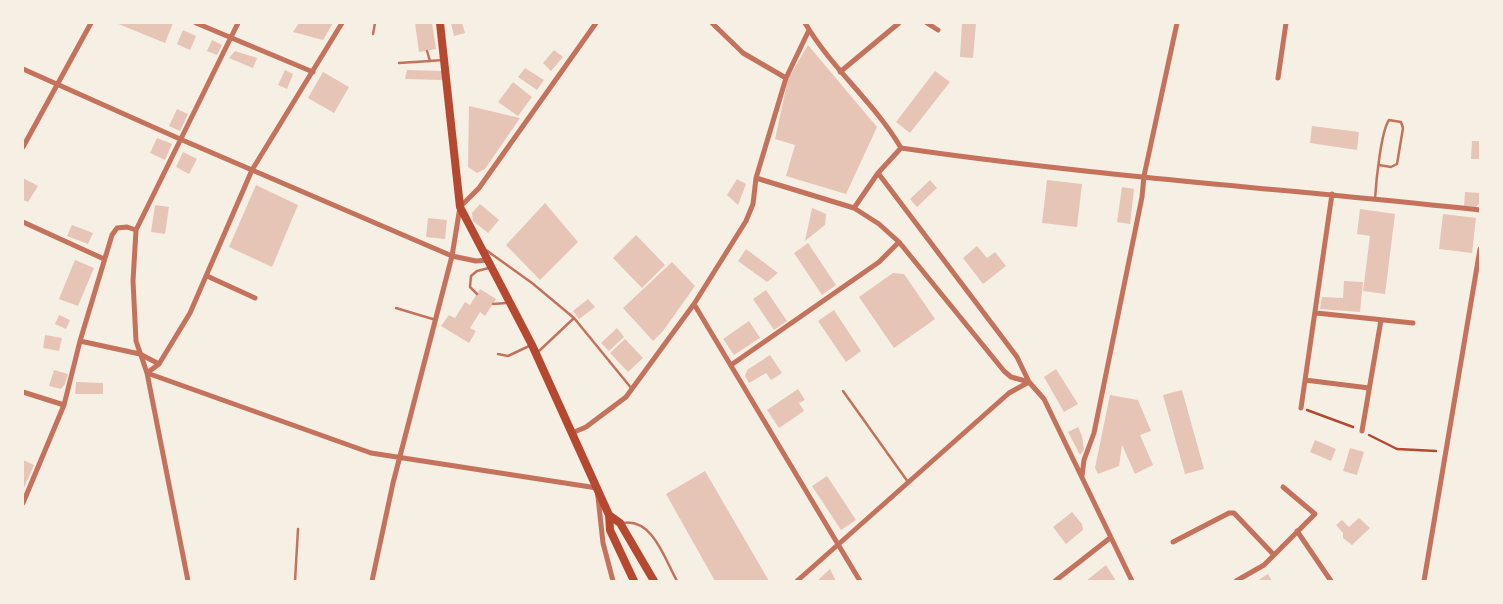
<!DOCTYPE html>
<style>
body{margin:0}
#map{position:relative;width:1503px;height:604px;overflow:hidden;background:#f6efe4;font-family:"Sofia Sans Condensed",sans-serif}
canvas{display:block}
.frame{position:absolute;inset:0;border:24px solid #f6efe4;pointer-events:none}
</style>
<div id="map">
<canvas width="1503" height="604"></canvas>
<div class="frame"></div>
</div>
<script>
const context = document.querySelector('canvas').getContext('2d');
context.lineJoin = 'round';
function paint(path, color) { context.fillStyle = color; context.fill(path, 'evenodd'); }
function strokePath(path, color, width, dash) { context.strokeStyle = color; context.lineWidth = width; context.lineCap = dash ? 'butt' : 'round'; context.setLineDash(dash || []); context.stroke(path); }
const building = new Path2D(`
 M116,23H173L165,43Z
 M299,23H333L323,40L293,32Z
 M415,23H432L436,49L419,52Z
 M451,23H462L465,33L454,36Z
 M962,23H976L973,58L960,57Z
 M183,30L196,36L190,50L177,44Z
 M212,40L222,45L217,55L207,51Z
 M808,45L877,127L846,194L786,176L795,145L775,139L788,79Z
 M554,50L563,57L551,71L543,63Z
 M235,51L257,58L253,68L229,58Z
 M525,68L544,80L537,90L518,77Z
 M285,70L293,74L287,89L278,85Z
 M407,70L444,71V80L405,79Z
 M935,71L950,82L910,133L896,122Z
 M323,72L349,87L334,113L308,98Z
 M513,82L532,97L518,116L498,102Z
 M469,106L520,118L485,169L477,173L468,167Z
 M177,109L188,114L180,131L169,126Z
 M1312,126L1359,132L1357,150L1310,143Z
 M157,138L172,144L165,160L150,153Z
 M1472,141H1480V159H1471Z
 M183,152L197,159L189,174L176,167Z
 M23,178L38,186L28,202L23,200Z
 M737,179L746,184L738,205L727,195Z
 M930,180L937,188L917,207L910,199Z
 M1047,180L1082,184L1077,227L1042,223Z
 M256,185L298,205L272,267L229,247Z
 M1122,187L1134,189L1130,224L1117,222Z
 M1465,192L1480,193V203L1476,207L1464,206Z
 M545,203L578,242L540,280L506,245Z
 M480,204L499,220L488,233L473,221L472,213Z
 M155,205L169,207L165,234L151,232Z
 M812,208L826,214L825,225L805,241Z
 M1360,209L1395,214L1385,294L1363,291L1370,236L1357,234Z
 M1443,214L1476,218L1472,253L1439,249Z
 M428,218L447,220L445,239L426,237Z
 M72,225L93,233L88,244L67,236Z
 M636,235L665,265L642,288L613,258Z
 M808,243L836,285L822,295L794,253Z
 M977,246L987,258L995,252L1006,266L983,284L963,258Z
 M746,249L778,273L767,282L738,261Z
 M75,260L94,268L78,306L59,299Z
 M672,262L695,286L663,331L653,341L623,308Z
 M893,273L904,274L935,319L894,348L859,297Z
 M1344,281L1363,282L1360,312L1320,309L1322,297L1343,298Z
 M480,289L496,299L485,316L480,312L470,328L476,331L469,343L441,326L449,315L455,318L465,302L470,305Z
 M766,290L787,321L774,330L753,299Z
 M588,299L595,307L579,319L573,311Z
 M834,310L861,351L846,362L818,321Z
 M59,315L70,320L66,329L55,324Z
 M749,321L760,338L734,355L723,339Z
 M617,328L624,337L609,351L601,343Z
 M45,335L62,338L59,351L43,348Z
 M625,339L643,358L628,372L610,353Z
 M770,355L782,373L771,380L766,373L749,383L745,376L747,370Z
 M1056,369L1078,404L1064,412L1044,377Z
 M54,370L68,374L65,384L61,389L49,386Z
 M76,382L103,383V394H75Z
 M798,389L805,400L799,403L804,411L779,428L767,410Z
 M1182,390L1204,469L1185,474L1163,395Z
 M1110,395L1138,400L1151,431L1140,435L1153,465L1135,474L1122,445L1119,466L1098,474L1095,468Z
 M1078,427L1082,436L1084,450L1080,455L1068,432Z
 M1315,440L1336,449L1331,461L1310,452Z
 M1350,448L1364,452L1357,475L1343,471Z
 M23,460L34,465L23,490Z
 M705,471L769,581H715L666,494Z
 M827,476L856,520L841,530L812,486Z
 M1072,512L1082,524L1083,530L1066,544L1053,527Z
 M1359,518L1370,528L1352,545L1343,538V533L1336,525L1342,520L1349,527Z
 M1106,565L1116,581H1086Z
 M830,569L836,581H817Z
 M1268,574L1272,581H1257Z`);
const path = new Path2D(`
 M1307,410L1353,427
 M1369,435L1397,449L1436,451`);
const service = new Path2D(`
 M373,34L375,23
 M427,51L430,61L442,60
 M399,63L430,61
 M1375,199C1376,182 1381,131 1389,120L1401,122L1403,128L1397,164L1391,167L1379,165
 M486,250L532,283L574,318L632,389
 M477,294L470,287L471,276L477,271L489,268
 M493,304L506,303
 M396,308L436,320
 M538,352L574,318
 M498,354L508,356L529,346
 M843,391L908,482
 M623,523C653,518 665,560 677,581
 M295,581L298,529`);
const minor = new Path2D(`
 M196,23L313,72
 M712,23L743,53L786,78
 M805,23C832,69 874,102 901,148
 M927,23L938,30
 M23,69L180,139L452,256L476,261L487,260
 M840,72L899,23
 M1278,78L1286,23
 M23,147L91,23
 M901,148C1093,176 1287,189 1480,210
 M878,173L1002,337L1017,357L1029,382L1044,399L1132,581
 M756,178L854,208L879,224L899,242L1004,371L1011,377L1029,382
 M854,208L878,173L901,148
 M23,222L104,259
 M207,276L255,298
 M694,304L860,581
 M1316,313L1413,323
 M80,341L140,354L159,364
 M731,365L879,262L899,242
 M147,373L371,453L597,488L603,543L613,581
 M147,373L159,364L190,313L252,170L342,23
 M1305,380L1369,388
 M23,392L64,405
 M1301,408L1332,194
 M1362,431L1381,320
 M572,433L586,427L626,397L694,304L746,221L753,204L756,178L786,78L809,30
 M1082,476L1084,460L1094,433L1142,197L1144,176L1177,23
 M23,503L64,405L80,341L112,235L117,228L127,227L136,230
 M1297,531L1331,581
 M1173,542L1229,513H1234L1274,555
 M188,581L147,373L136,341L133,281L136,230L238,23
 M372,581L393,483L452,256L460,207L479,188L596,23
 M797,581L1009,393L1029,382
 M1055,581L1110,538
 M1236,581L1264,565L1315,514L1283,487
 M1424,581L1480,249`);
const secondary = new Path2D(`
 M440,23L460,207L532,345L609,515L610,530L634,581
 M609,515L620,523L654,581`);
paint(building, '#e6c5b7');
strokePath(path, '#b5482f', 2.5);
strokePath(service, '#c5725c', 2.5);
strokePath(minor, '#c5725c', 5);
strokePath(secondary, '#b5482f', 8);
</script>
